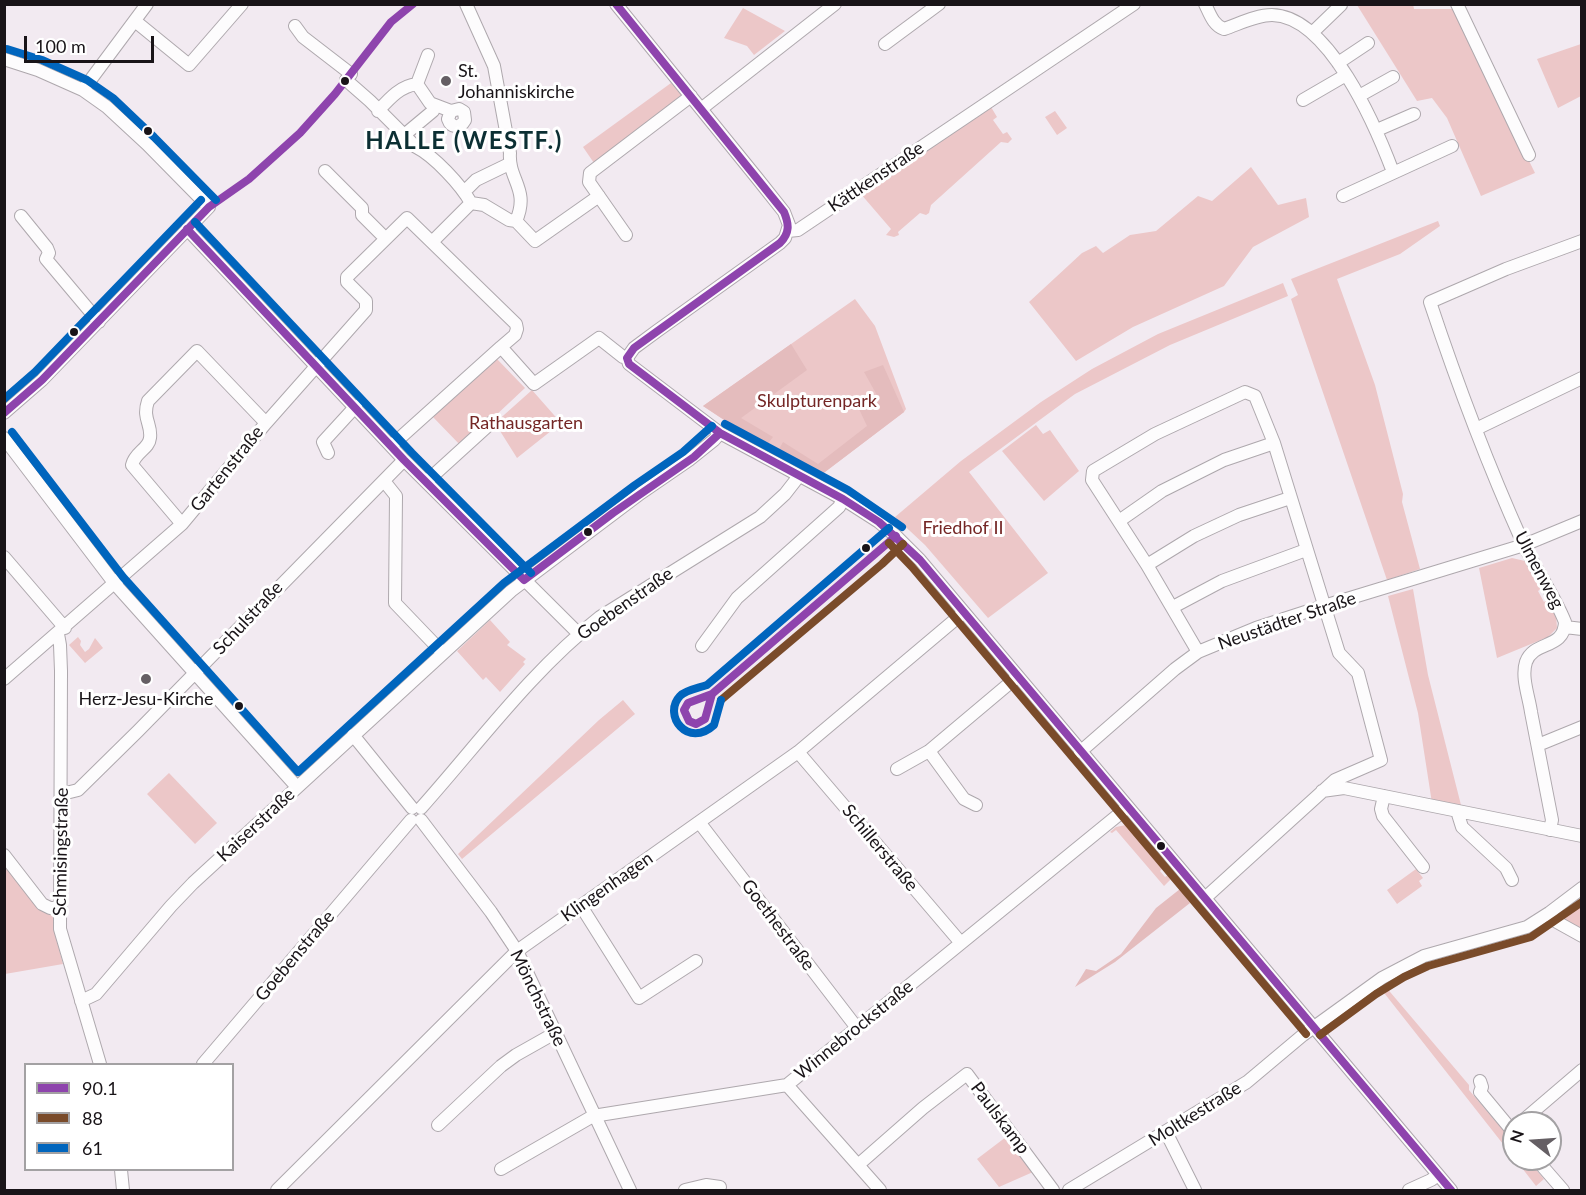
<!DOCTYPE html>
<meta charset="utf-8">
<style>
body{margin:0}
#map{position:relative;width:1586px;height:1195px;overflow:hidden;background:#f2eaf1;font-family:Lato,sans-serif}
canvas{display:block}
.frame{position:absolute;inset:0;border:6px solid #191418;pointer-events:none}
.legend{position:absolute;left:24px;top:1063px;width:210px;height:108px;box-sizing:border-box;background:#fff;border:2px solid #a3a1a3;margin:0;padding:8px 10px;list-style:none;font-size:18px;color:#191418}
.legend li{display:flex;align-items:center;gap:12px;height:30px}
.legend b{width:30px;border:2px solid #a3a1a3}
.north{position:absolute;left:1502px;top:1111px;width:60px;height:60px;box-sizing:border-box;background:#fff;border:2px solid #a3a1a3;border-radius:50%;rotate:287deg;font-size:16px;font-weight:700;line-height:24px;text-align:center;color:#191418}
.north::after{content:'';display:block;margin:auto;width:21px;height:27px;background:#655f64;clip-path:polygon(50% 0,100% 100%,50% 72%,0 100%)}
.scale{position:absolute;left:24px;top:36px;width:130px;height:27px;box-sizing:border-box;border:3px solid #191418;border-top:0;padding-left:8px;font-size:18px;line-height:21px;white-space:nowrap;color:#191418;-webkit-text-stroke:4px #fff;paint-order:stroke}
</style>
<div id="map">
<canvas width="1586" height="1195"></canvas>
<div class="frame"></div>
<ul class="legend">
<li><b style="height:8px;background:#8e44ad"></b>90.1</li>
<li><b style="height:8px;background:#7a4b2a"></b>88</li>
<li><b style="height:8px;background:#0065bd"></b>61</li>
</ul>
<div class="north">N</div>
<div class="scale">100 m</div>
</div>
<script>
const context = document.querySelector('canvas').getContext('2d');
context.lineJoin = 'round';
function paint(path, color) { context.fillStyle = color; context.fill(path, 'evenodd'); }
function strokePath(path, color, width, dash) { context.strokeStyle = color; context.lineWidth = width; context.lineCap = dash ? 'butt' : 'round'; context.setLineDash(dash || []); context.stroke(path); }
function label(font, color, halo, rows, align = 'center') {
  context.font = font + ' Lato,sans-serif'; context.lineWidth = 6; context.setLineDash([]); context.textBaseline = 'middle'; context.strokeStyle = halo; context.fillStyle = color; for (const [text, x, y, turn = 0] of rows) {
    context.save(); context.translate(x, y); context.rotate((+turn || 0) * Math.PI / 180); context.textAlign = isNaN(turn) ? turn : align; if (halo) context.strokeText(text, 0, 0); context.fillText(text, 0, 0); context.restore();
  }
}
const green = new Path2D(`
 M1413,4L1414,9H1454L1535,173L1481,196L1447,118L1432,98L1417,101L1357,5Z
 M743,8L785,31L754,55L747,46L724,38Z
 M1581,44V96L1558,108L1537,59Z
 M671,83L683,97L594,163L583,147Z
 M991,107L997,117L993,120L1003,134L1007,132L1012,139L1008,143L1001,142L931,205L929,213L926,215L920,213L898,232L899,235L894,237L886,235L891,229L860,193Z
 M1055,111L1067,128L1057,135L1045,117Z
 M1251,167L1278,205L1306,198L1309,217L1253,247L1224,286L1133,327L1076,361L1029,302L1082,253L1096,246L1103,253L1130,235L1156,231L1198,196L1212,201Z
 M1438,221L1440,226L1400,254L1337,279L1375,385L1403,494L1402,502L1420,569L1387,580L1291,299L1298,295L1291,279Z
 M1283,283L1288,296L1170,345L1075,394L969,472L1048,573L988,618L925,545L895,517L961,461L1041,402L1092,369L1158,334Z
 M855,299L875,326L906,409L904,412L821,475L765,447L703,406Z
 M497,359L525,388L462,447L432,416Z
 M532,390L561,423L517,458L495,423Z
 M1036,425L1043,434L1050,430L1079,471L1044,501L1002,451Z
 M1512,558L1525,561L1541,589L1538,591L1544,602L1547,600L1556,614L1557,628L1548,637L1497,658L1479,568Z
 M1413,589L1428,675L1462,809L1432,803L1418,713L1388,596Z
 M490,620L510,642L507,645L526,659L523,662L525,664L500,692L486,677L483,680L457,651Z
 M78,637L81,641L80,645L85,652L89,649L95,638L103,648L85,663L69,645Z
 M623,700L635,714L462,859L458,854L599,720Z
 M169,773L217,823L195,844L147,794Z
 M1126,825L1162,869L1160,871L1165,877L1168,875L1171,879L1164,886L1116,830L1112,833L1110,832L1116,827Z
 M4,862L40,907L46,913H54L55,934L63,964L5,974Z
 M1416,869L1423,878L1419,881L1422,886L1397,904L1387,890Z
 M1581,898V932L1565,922L1561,916Z
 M1385,986L1469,1085V1090L1514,1143V1158L1381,989Z
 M1006,1137L1033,1172L999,1187L977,1159Z
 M1515,1159H1527L1544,1179L1536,1186Z`);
const forest = new Path2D(`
 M791,344L807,370L741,418L773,437L765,447L703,406Z
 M883,365L904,412L821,475L777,453L783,442L818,464L867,426L859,409L863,402L876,403L878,397L864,372Z
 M1180,889L1190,903L1115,962L1075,987L1086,969L1096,971L1121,954L1156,908Z`);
const minor = new Path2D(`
 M466,4L494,66L510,153C508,180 530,189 516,221
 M616,4L757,178L784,212L789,225L785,238L780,243L657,331L634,348L627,358
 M1205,4C1210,14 1213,25 1224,29C1239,24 1256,15 1272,15C1329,16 1376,127 1393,172
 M1457,4L1529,155
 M135,21L189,65L242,4
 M295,26L303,37L351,74L346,80L370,101L416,147C434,156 461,185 471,203
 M1313,32L1341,5
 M885,44L939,4
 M428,55L417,84L430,103L451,111L448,119C451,128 460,129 465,120L464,112L459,109L451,111
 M4,59L38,70L83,90L107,107L147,144L209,207L42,380L4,413
 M1338,63L1368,43
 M83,90L147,4
 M1359,96L1393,77
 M1303,100L1346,75
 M701,109L835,4
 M378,111C389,99 400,86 417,84
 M1377,130L1414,114
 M403,136L433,111L435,105
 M325,171L362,208V215L385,238
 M465,191L476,180L509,164
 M1343,196L1452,146
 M471,203L484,205L509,220L516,221L535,241L599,196
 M21,216L47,248L49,253L46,259L99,322
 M187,229L404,460L579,634
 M788,231L798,230L1134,4
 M626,235L589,182L590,173L691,96
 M433,241L471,203
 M501,347L534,384L599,338L623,357L627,358L629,364L720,433L843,499L879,522L896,536L920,560L1451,1190
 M1476,429L1582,378
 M4,438L115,584L297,787
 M328,453L323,442L356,406
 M384,481L396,496L395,603L442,652
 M426,482L492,422
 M1119,521L1162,491L1224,460L1274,443
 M182,524L132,465C135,452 149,449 150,438C152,424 142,419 148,401L197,351L266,423
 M4,557L65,628
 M1147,565L1194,536L1239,515L1290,498
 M1173,607L1222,581L1306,550
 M1565,627L1582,629
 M58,634L60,645L61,671L60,929L100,1064
 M702,646L737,598L839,507L843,499
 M1198,652L1147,565L1092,480L1093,471L1155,434L1245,392L1255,396L1274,443L1339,653L1358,673L1381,760L1335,780L1205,898
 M4,679L182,524L266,423L366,310V301L347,282V277L407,218L516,324L517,329L515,335L501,347L391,446
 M353,735L412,808
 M1538,745L1582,727
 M929,751L964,799L976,805
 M798,752L961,943
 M1080,752L1175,669L1198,652L1256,628L1324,606L1524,545L1582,521
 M897,769L929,751L1017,677
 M1322,791L1344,788L1582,836
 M62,794L78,790L138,731L404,460
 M1384,796L1381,809L1383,816L1423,867
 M421,808C479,743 531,671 600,617L760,517L785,494L799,476
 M1457,811L1462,827L1506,868L1512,880
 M421,820L491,912L517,951L630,1190
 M699,822L857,1028
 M1550,830L1552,820C1545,784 1538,748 1531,712C1529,697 1521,677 1526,662C1534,640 1564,650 1565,622C1554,594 1535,569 1522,541C1487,463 1457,383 1430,302L1506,269L1582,241
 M4,855L42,904L50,908H61
 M581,906L639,998L696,961
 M1549,913L1555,921L1582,936
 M81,1001L96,994L171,906L193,883L511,591L641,493L689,460L714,440L720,433
 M203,1064L411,820
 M1480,1081L1482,1087L1480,1092L1514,1133
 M787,1085L880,1190
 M1520,1123L1582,1070
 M438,1125L501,1066L516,1055L555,1033
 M1166,1132L1195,1190
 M1536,1159L1563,1190
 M858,1165L923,1108L967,1074L1053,1190
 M501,1169L593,1116L787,1085L1128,807
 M121,1170L123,1190
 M277,1190L517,951L798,752L963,613
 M685,1190L706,1185L720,1187
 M1069,1190L1247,1082L1303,1035L1382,978L1424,956L1527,927L1549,913L1582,888
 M1409,1190L1431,1180L1438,1175`);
const bus1 = new Path2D(`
 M616,4L784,212C789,224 790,233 780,243L634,348L627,358L629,364L720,433L843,499L879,522L920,560L1451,1190
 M187,229L404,460L524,580L613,513L694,457L720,433
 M4,413L42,380L209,207L249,179L300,133L335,94L391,22L413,4
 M712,694L705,719L696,724L689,721L684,710L688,703Z
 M712,694L896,536`);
const bus2 = new Path2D(`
 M889,543L912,567L1306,1034
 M721,700L882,564L903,544
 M1320,1035L1376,994L1404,977L1428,966L1531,937L1582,902`);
const bus3 = new Path2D(`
 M7,49L42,60L87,80L113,98L154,137L216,200
 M195,222L412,453L531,573
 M4,399L35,372L201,200
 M725,424L848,490L902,527
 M12,432L123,577L298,772L504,583L635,485L683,452L712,426
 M721,700L714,725C688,749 662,715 680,696C686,690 699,688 707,685L889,528`);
const markers = [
 [345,81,5,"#191418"],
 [446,81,6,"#655f64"],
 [148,131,5,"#191418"],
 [74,332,5,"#191418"],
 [588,532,5,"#191418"],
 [866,548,5,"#191418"],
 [146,679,6,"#655f64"],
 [239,706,5,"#191418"],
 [1161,846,5,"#191418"]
];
const poiNames = [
 ["St.",458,71],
 ["Johanniskirche",458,92],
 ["Herz-Jesu-Kirche",146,699,"center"]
];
const streetNames = [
 ["Kättkenstraße",876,177,-34],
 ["Gartenstraße",227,469,-51],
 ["Ulmenweg",1539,570,62],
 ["Goebenstraße",625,604,-35],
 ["Schulstraße",248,618,-47],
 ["Neustädter Straße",1287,621,-19],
 ["Kaiserstraße",256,825,-43],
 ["Schillerstraße",880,848,50],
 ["Schmisingstraße",61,852,-89],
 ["Klingenhagen",607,887,-35],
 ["Goethestraße",778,925,53],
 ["Goebenstraße",295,956,-50],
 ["Mönchstraße",538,998,64],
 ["Winnebrockstraße",854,1030,-39],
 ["Moltkestraße",1195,1114,-32],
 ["Paulskamp",1000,1118,53]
];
const parkNames = [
 ["Skulpturenpark",817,401],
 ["Rathausgarten",526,423],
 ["Friedhof II",963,528]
];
const districtNames = [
 ["HALLE (WESTF.)",464,141]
];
paint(green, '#ecc7c8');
paint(forest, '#e4bcbd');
strokePath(minor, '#aea8ad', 14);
strokePath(minor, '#fdfcfd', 12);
strokePath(bus1, '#8e44ad', 8);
strokePath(bus2, '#7a4b2a', 8);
strokePath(bus3, '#0065bd', 8);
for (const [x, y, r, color] of markers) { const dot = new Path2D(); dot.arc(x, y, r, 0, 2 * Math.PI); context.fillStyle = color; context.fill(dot); strokePath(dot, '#fff', 2); }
label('18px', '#191418', '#fff', poiNames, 'left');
label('18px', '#191418', '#fff', streetNames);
label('18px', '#742625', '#fff', parkNames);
context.letterSpacing = '1.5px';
label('bold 24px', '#0c2f33', '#fff', districtNames);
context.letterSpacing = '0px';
</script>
